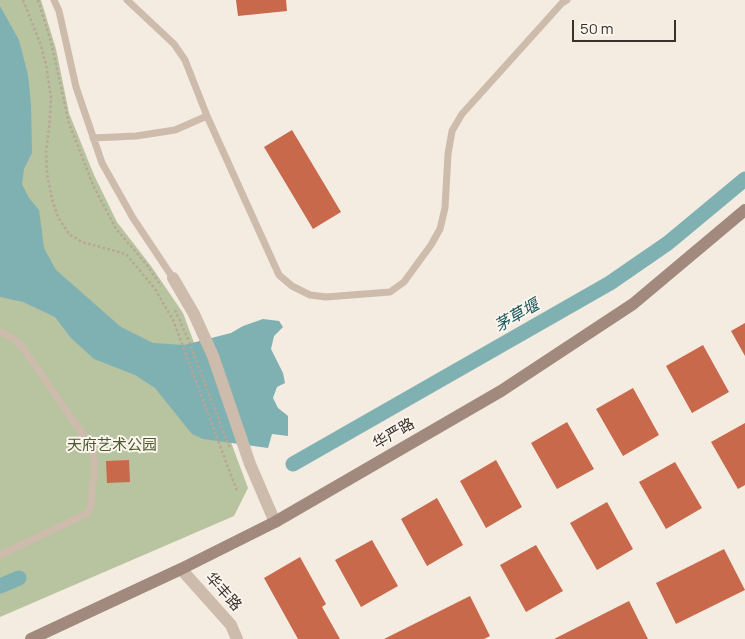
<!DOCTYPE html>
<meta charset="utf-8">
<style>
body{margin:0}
#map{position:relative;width:745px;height:639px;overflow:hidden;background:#f4ebe1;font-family:Manrope,sans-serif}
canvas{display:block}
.scale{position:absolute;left:572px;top:20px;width:104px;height:22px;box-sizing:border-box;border:2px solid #3b302b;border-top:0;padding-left:6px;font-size:15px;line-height:18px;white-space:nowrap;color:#3b302b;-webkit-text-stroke:4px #fbf5ee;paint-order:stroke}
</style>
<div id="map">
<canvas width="745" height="639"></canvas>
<div class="scale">50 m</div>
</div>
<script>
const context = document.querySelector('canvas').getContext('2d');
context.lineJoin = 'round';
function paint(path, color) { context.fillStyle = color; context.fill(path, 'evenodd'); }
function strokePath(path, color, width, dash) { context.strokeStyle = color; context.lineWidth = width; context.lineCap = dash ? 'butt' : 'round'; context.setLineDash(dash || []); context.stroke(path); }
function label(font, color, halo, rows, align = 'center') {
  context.font = font + ' Manrope,"Noto Sans SC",sans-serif'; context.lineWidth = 4; context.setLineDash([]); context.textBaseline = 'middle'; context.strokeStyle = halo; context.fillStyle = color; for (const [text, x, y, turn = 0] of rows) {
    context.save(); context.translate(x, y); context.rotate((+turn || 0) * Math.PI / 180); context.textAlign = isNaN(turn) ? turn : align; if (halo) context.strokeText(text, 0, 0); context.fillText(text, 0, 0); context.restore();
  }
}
const green = new Path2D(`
 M0,0H41L56,49L69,113L94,175L117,222L151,266L183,313L248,488L234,516L0,617Z`);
const water = new Path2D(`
 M0,6L19,40L28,75L31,104L32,153L24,169L22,184L29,198L39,210L44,248L56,270L121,327L153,343L184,345L231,333L243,326L263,319L279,321L283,327L274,336L271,349L283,373L285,383L277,387L273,398L278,408L288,416V436L272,434L268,448L203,439L192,434L155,388L135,375L94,359L71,338L55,317L23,302L0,297Z`);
const canal = new Path2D(`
 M293,464L610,283L668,243L745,179
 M0,586L19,578`);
const building = new Path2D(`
 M236,0H286L287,11L238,16Z
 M292,130L341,212L313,229L264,147Z
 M745,323V356L731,331Z
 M703,345L729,392L692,413L666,366Z
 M633,388L659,435L623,456L596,409Z
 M567,422L594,469L557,489L531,443Z
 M745,423V485L738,489L711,442Z
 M129,460L130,482L107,483L106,461Z
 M496,460L522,507L486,528L460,481Z
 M675,462L702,508L666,529L639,482Z
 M437,498L463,545L427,566L401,519Z
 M607,502L633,549L597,570L570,523Z
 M372,540L398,586L361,607L335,560Z
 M536,545L563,591L526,612L500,565Z
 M724,549L745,590L676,624L656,583Z
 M300,557L326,604L322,607L340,639H298L264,578Z
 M470,596L490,636L484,639H384Z
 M629,601L648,639H554Z`);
const path = new Path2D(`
 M23,0L40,43L46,64L51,98L49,129L46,151L47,174L52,199L58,217L69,234L82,242L126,254L155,289L173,320L237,491
 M38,0L51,42L69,123L93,185L116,229L147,265L161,286
 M175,310L188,339L230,449`);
const lane = new Path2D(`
 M54,0L59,11L76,87L102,163L133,218L173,278
 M127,0L174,44L185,60L207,116L279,275L292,286L310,295L326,297L390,292L404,282L431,245L440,229L445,208L448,154L452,131L462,114L562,3L567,0
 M93,138L136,136L175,130L207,116
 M0,332L12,338L20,344L89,443L93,454L95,462L91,506L86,514L0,555`);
const street = new Path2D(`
 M173,278L194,314L213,356L250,464L275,522
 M181,569L231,625L237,639`);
const secondary = new Path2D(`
 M31,639L181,569L275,522L501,391L633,304L745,210`);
const streetNames = [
 ["华严路",394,434,-30],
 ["华丰路",223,592,48]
];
const parkNames = [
 ["天府艺术公园",112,446]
];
const waterNames = [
 ["茅草堰",517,316,-30]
];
paint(green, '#b8c4a0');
paint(water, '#7fb0b2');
strokePath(canal, '#7fb0b2', 15);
paint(building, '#c8694b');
strokePath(path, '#b9a596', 2.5, [2.5, 2.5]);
strokePath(lane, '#cdbbac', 7);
strokePath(street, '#cdbbac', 12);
strokePath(secondary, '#a18a7d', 12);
label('15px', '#3b302b', '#fbf5ee', streetNames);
label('15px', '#4a5a2e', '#fbf5ee', parkNames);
label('italic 16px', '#1f5a5e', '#fbf5ee', waterNames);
</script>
